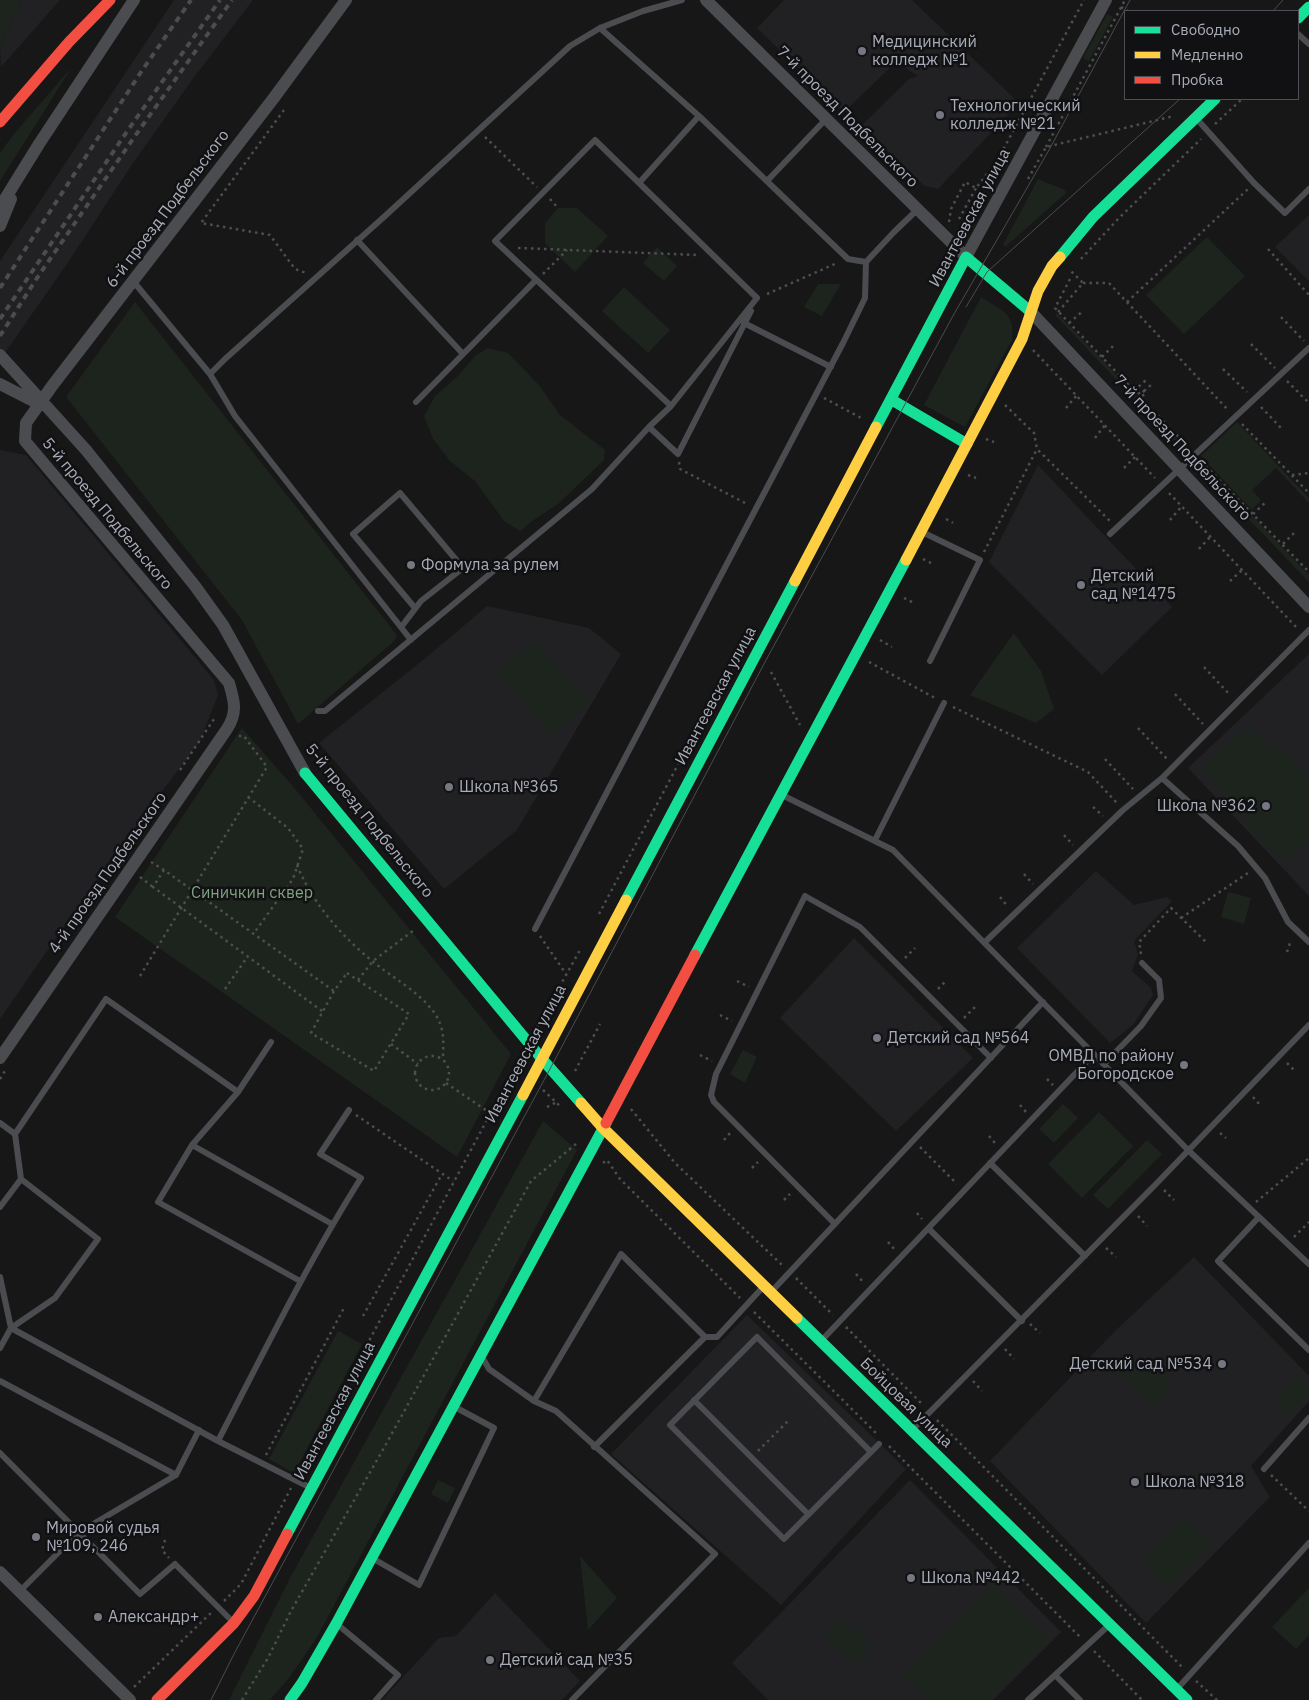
<!DOCTYPE html>
<meta charset="utf-8">
<style>
body{margin:0}
#map{position:relative;width:1309px;height:1700px;overflow:hidden;background:#171717;font-family:"IBM Plex Sans",sans-serif}
canvas{display:block}
.legend{position:absolute;left:1124px;top:10px;width:175px;height:90px;box-sizing:border-box;background:#111113;border:1px solid #4d4f55;margin:0;padding:6px 9px;list-style:none;font-size:15px;color:#a8adb8}
.legend li{display:flex;align-items:center;gap:10px;height:25px}
.legend b{width:25px;border:1px solid #4d4f55}
</style>
<div id="map">
<canvas width="1309" height="1700"></canvas>
<ul class="legend">
<li><b style="height:6px;background:#16e098"></b>Свободно</li>
<li><b style="height:6px;background:#ffcf43"></b>Медленно</li>
<li><b style="height:6px;background:#f24e42"></b>Пробка</li>
</ul>
</div>
<script>
const context = document.querySelector('canvas').getContext('2d');
context.lineJoin = 'round';
function paint(path, color) { context.fillStyle = color; context.fill(path, 'evenodd'); }
function strokePath(path, color, width, dash) { context.strokeStyle = color; context.lineWidth = width; context.lineCap = dash ? 'butt' : 'round'; context.setLineDash(dash || []); context.stroke(path); }
function label(font, color, halo, rows, align = 'center') {
  context.font = font + ' "IBM Plex Sans",sans-serif'; context.lineWidth = 5; context.setLineDash([]); context.textBaseline = 'middle'; context.strokeStyle = halo; context.fillStyle = color; for (const [text, x, y, turn = 0] of rows) {
    context.save(); context.translate(x, y); context.rotate((+turn || 0) * Math.PI / 180); context.textAlign = isNaN(turn) ? turn : align; if (halo) context.strokeText(text, 0, 0); context.fillText(text, 0, 0); context.restore();
  }
}
const built = new Path2D(`
 M21,0H60L1,67L0,47Z
 M174,0H253L192,80L131,166L69,261L0,360V261Z
 M784,0H912L1019,103L938,189L925,186L861,126L909,79L918,76L896,62L844,112L757,28Z
 M1309,215V281L1275,247Z
 M0,450L26,455L214,680L218,695L200,741L101,873L0,1019Z
 M1038,465L1172,607L1102,675L989,562Z
 M487,606L589,628L621,654L517,830L444,889L319,743L428,656Z
 M1309,654V896L1188,768Z
 M1096,871L1134,905L1167,897L1172,901L1134,941L1138,954L1132,971L1151,988L1153,995L1133,1025L1110,1043L1017,948Z
 M854,938L973,1058L896,1131L780,1018Z
 M1194,1257L1309,1376V1401L1251,1466L1270,1497L1146,1623L990,1461L1115,1331Z
 M747,1315L906,1469L781,1605L611,1454Z
 M910,1480L1061,1632L993,1700H768L732,1663Z
 M495,1593L580,1681L562,1700H382L439,1638L456,1636Z`);
const green = new Path2D(`
 M0,0H21L0,47Z
 M1107,14L1113,17L1089,61L1083,58Z
 M72,67L0,181V153L13,135Z
 M1038,179L1065,190L1066,193L1005,247L1003,245Z
 M558,208H577L608,236L575,272L545,243V223Z
 M1207,237L1245,276L1184,334L1146,295Z
 M657,247L677,266L664,281L643,263Z
 M818,284H841L822,316L804,307Z
 M624,287L670,330L648,353L602,311Z
 M981,297C1002,311 1015,312 1012,340L965,427L924,405Z
 M135,302L396,634V639L393,642L298,724L242,620L66,397Z
 M1057,313L1192,453L1189,456L1055,315Z
 M488,348L508,353L539,385L560,415L605,450L604,460L558,504L535,519L520,531L504,521L475,481L450,461L433,439L424,416L435,396L458,376L475,356Z
 M1237,422L1309,498V503L1276,468L1252,490L1261,500L1252,510L1201,456Z
 M1196,457L1309,575V582L1193,461Z
 M1014,633L1041,671L1054,709L1036,723L970,695Z
 M536,640L590,702L551,736L497,673Z
 M1248,727L1269,749L1223,792L1202,769Z
 M242,728L296,790L511,1054L457,1157L115,917Z
 M1278,743L1309,776V840L1284,863L1221,795Z
 M1228,892L1251,898L1244,924L1221,917Z
 M743,1050L757,1057L745,1083L730,1074Z
 M1063,1104L1078,1118L1054,1143L1039,1129Z
 M1099,1112L1133,1146L1082,1198L1048,1164Z
 M543,1121L577,1150L316,1639L289,1678L270,1700H229L290,1578Z
 M1147,1140L1162,1154L1108,1209L1093,1195Z
 M338,1331L362,1344L294,1473L269,1459Z
 M1135,1351L1172,1388L1154,1407L1117,1370Z
 M1298,1378L1309,1389V1395L1289,1416L1274,1403Z
 M438,1480L455,1488L448,1503L431,1494Z
 M1182,1520L1191,1522L1210,1540L1209,1548L1170,1587H1164L1144,1567L1143,1560Z
 M580,1556L617,1598L588,1630Z
 M994,1584L1050,1639L990,1700H927L903,1677Z
 M1309,1588V1635L1296,1649L1272,1627Z
 M841,1617L872,1647L856,1665L824,1635Z`);
const path = new Path2D(`
 M1121,7L1128,11
 M284,110L201,223L270,235L295,269L306,273
 M1215,124L1242,99
 M485,137L537,187
 M1046,147L1125,0
 M1028,179L1046,147L1174,116
 M550,199L558,208
 M959,219L976,188
 M949,222L951,209L965,182L976,188L997,161L1084,0
 M518,248L697,255
 M1268,249L1309,295
 M1081,259L1118,219L1201,139
 M543,274L567,250
 M1070,279L1055,308L1189,448
 M1083,283H1109L1229,411
 M767,294L837,263
 M1127,302L1248,189
 M1058,312L1083,283L1070,270
 M1281,317L1304,341
 M1069,323L1083,311
 M1251,344L1275,368
 M1033,350L1155,478
 M1102,357L1114,345
 M1223,369L1247,392
 M1287,381L1309,403
 M1134,391L1146,380
 M1144,391L1151,385
 M1138,394L1142,390L1146,393L1141,397
 M824,398L863,419
 M1005,405L1034,433L1037,449L1110,521
 M1261,407L1283,430
 M1066,408L1077,395
 M1242,424L1309,493
 M1095,438L1105,425
 M986,439L994,442
 M1201,461L1309,572
 M679,462L680,469L747,504
 M1124,468L1135,457
 M968,475L976,478
 M1292,475L1309,473
 M1169,493L1298,629
 M1253,514L1266,502
 M946,519L953,523
 M1170,520L1182,506
 M1283,544L1294,533
 M1199,549L1211,536
 M984,552L1037,449
 M923,559L933,564
 M1230,581L1242,570
 M904,598L914,603
 M880,640L892,647
 M869,662L935,698
 M1204,667L1230,695
 M771,672L800,725
 M1175,694L1203,724
 M953,707L1088,772L1117,803
 M1138,728L1168,760
 M310,750L345,793
 M1105,759L1133,789
 M180,770L214,719L217,721
 M248,797L288,828L303,849L293,879L254,933
 M1093,807L1103,816
 M1064,835L1073,845
 M151,862L164,870
 M297,865C314,907 346,941 381,968C399,981 428,999 438,1019C445,1032 443,1046 443,1060
 M1024,874L1033,884
 M140,877L153,887
 M1000,897L1008,907
 M599,914L683,755
 M1181,918L1248,873
 M540,936L566,974
 M1287,952L1291,940
 M1141,954L1139,942L1171,908L1208,944
 M905,958L915,948
 M347,973L409,1014L374,1071L311,1033L334,991Z
 M140,976L267,767L244,736H239
 M358,980L373,961L414,930
 M737,981L749,987
 M225,989L248,956
 M938,989L947,980
 M322,1011L153,887L164,870L334,991
 M720,1015L732,1021
 M964,1018L975,1007
 M537,1027L580,950
 M391,1044L418,1064
 M700,1055L712,1061
 M415 1073a17 17 0 1 1 34 0a17 17 0 1 1-34 0Z
 M1287,1063L1295,1071
 M575,1071L600,1024
 M0,1079L6,1069
 M1047,1079L1053,1085
 M446,1083L490,1113
 M543,1090L561,1107
 M1253,1097L1260,1105
 M1020,1105L1026,1112
 M547,1107L557,1102
 M631,1109L675,1163L783,1266
 M356,1115L453,1181
 M1220,1133L1226,1138
 M989,1136L995,1143
 M724,1140L730,1133
 M920,1147L957,1184
 M603,1163L607,1160L620,1179L740,1298
 M752,1168L758,1162
 M1164,1190L1174,1200
 M784,1200L790,1194
 M1256,1202L1309,1158
 M917,1213L922,1219
 M1138,1216L1147,1226
 M1294,1237L1309,1222
 M888,1242L895,1250
 M1106,1248L1116,1257
 M856,1274L863,1282
 M796,1278L833,1315
 M754,1312L878,1435
 M363,1316L442,1174
 M1030,1324L1040,1333
 M846,1327L923,1405
 M1005,1349L1014,1359
 M973,1381L982,1391
 M937,1420L1183,1668
 M889,1446L1082,1639
 M758,1451L790,1419
 M266,1455L345,1306
 M299,1472L520,1058
 M1271,1475L1309,1511
 M165,1540L162,1550L169,1558
 M224,1601L241,1584L291,1488
 M1094,1651L1142,1700
 M1196,1681L1217,1700
 M134,1687L211,1613
 M242,1700L268,1658L291,1611L385,1446L531,1181L576,1144`);
const lane = new Path2D(`
 M600,28L699,116L848,259L866,262L894,232L917,210
 M1298,34L1309,44
 M1196,118L1254,183L1285,213L1309,189
 M767,181L826,119
 M639,183L699,116
 M357,240L463,354
 M133,281L210,374L235,416L411,640
 M744,323L831,367
 M210,374L225,359L385,216L570,46L600,28L643,11L682,0
 M416,402L536,280
 M671,406L495,241L595,140L757,298
 M649,427L678,454L751,311
 M922,532L980,560L930,661
 M1110,534L1309,348
 M402,626L421,601L463,568L400,493L353,534L415,608
 M1309,630L1162,778L1238,846L1265,878L1288,922L1309,942
 M318,711H325L592,489L649,427L671,406L757,298
 M782,795L893,850L1189,1151L1309,1264
 M875,840L944,703
 M535,929L843,343L865,298L866,262
 M985,942L1123,810L1162,778
 M271,1042L238,1092L192,1145L158,1202L300,1281
 M1104,1064L1141,1026L1161,998L1159,980L1142,963
 M0,1123L15,1134L106,999L238,1092
 M192,1145L332,1224
 M990,1163L1085,1256
 M0,1207L21,1179
 M1259,1217L1218,1261L1309,1350
 M835,1224L714,1102L711,1095L716,1074L805,896L860,927L991,1058
 M929,1229L1022,1321
 M0,1277L11,1328L218,1441L311,1488
 M772,1291L1043,1002
 M821,1341L1094,1054
 M0,1348L11,1328L55,1298L98,1239L21,1179L15,1134
 M481,1355L489,1369L534,1401L556,1411L715,1554L572,1700
 M0,1381L176,1475
 M694,1400L808,1514
 M534,1401L621,1254L705,1337
 M912,1430L1156,1184L1309,1025
 M218,1441C264,1352 308,1262 361,1178L320,1154L349,1110
 M594,1447L705,1337H717L763,1287
 M871,1452L757,1337L670,1425L784,1539L879,1444
 M0,1453L140,1594L175,1564L233,1622
 M1264,1469L1309,1418
 M372,1558L419,1585L494,1428L453,1406
 M20,1591L78,1533L176,1475L199,1430
 M337,1624L398,1675L376,1700
 M1055,1675L1080,1700
 M1177,1689L1309,1543
 M1028,1700L1108,1626`);
const street = new Path2D(`
 M706,0L966,257L1106,0
 M0,207L39,144L134,0
 M0,226L11,199
 M1031,312L1309,607
 M0,355L86,450L195,586L223,625L305,773
 M0,384L39,404
 M0,1058L227,729C238,712 234,700 229,683L25,441L26,423L52,386L273,99L346,0
 M0,1572L130,1700`);
const fast = new Path2D(`
 M1298,18L1309,7
 M1060,257L1093,217L1215,99
 M892,400L967,444
 M876,427L966,257L1031,312
 M305,773L542,1059L581,1103
 M626,900L795,581
 M695,955L906,560
 M797,1318L1187,1700
 M287,1534L523,1095
 M290,1700L302,1683L336,1624L606,1123`);
const slow = new Path2D(`
 M906,560L1022,339L1038,291L1052,266L1060,257
 M795,581L876,427
 M523,1095L626,900
 M581,1103L603,1128L797,1318`);
const jam = new Path2D(`
 M0,122L69,42L110,0
 M606,1123L695,955
 M157,1700L234,1623L254,1596L287,1534`);
const tram = new Path2D(`
 M1273,11L1283,0
 M966,307L987,272L1180,99
 M211,1700L234,1654L550,1069L765,662L954,314L1049,150L1130,0`);
const rail = new Path2D(`
 M0,288L141,72L191,0
 M0,319L128,130L220,0
 M0,336L37,278L135,136L232,0`);
const markers = [
 [862,51,5,"#757880"],
 [940,115,5,"#757880"],
 [411,565,5,"#757880"],
 [1081,585,5,"#757880"],
 [449,787,5,"#757880"],
 [1266,806,5,"#757880"],
 [877,1038,5,"#757880"],
 [1184,1065,5,"#757880"],
 [1222,1364,5,"#757880"],
 [1135,1482,5,"#757880"],
 [36,1537,5,"#757880"],
 [911,1578,5,"#757880"],
 [98,1617,5,"#757880"],
 [490,1660,5,"#757880"]
];
const poiNames = [
 ["Медицинский",872,42],
 ["колледж №1",872,60],
 ["Технологический",950,106],
 ["колледж №21",950,124],
 ["Формула за рулем",421,565],
 ["Детский",1091,576],
 ["сад №1475",1091,594],
 ["Школа №365",459,787],
 ["Школа №362",1256,806,"right"],
 ["Детский сад №564",887,1038],
 ["ОМВД по району",1174,1056,"right"],
 ["Богородское",1174,1074,"right"],
 ["Детский сад №534",1212,1364,"right"],
 ["Школа №318",1145,1482],
 ["Мировой судья",46,1528],
 ["№109, 246",46,1546],
 ["Школа №442",921,1578],
 ["Александр+",108,1617],
 ["Детский сад №35",500,1660]
];
const streetNames = [
 ["7-й проезд Подбельского",847,117,45],
 ["6-й проезд Подбельского",168,209,-53],
 ["Ивантеевская улица",970,218,-62],
 ["7-й проезд Подбельского",1182,448,47],
 ["5-й проезд Подбельского",107,514,50],
 ["Ивантеевская улица",716,696,-62],
 ["5-й проезд Подбельского",369,821,51],
 ["4-й проезд Подбельского",108,873,-55],
 ["Ивантеевская улица",526,1054,-62],
 ["Бойцовая улица",906,1403,44],
 ["Ивантеевская улица",335,1411,-62]
];
const parkNames = [
 ["Синичкин сквер",252,893]
];
paint(built, '#212123');
paint(green, '#1d241e');
strokePath(path, '#4d4e52', 2.5, [2.5, 4]);
strokePath(lane, '#4b4c50', 6);
strokePath(street, '#4b4c50', 12);
strokePath(fast, '#16e098', 11);
strokePath(slow, '#ffcf43', 11);
strokePath(jam, '#f24e42', 11);
strokePath(tram, '#4b4c4f', 1);
strokePath(rail, '#4b4c4f', 4, [6, 5]);
for (const [x, y, r, color] of markers) { const dot = new Path2D(); dot.arc(x, y, r, 0, 2 * Math.PI); context.fillStyle = color; context.fill(dot); strokePath(dot, '#111113', 2); }
label('16px', '#a8adb8', '#111113', poiNames, 'left');
label('16px', '#a8adb8', '#111113', streetNames);
label('16px', '#7fa381', '#111113', parkNames);
</script>
